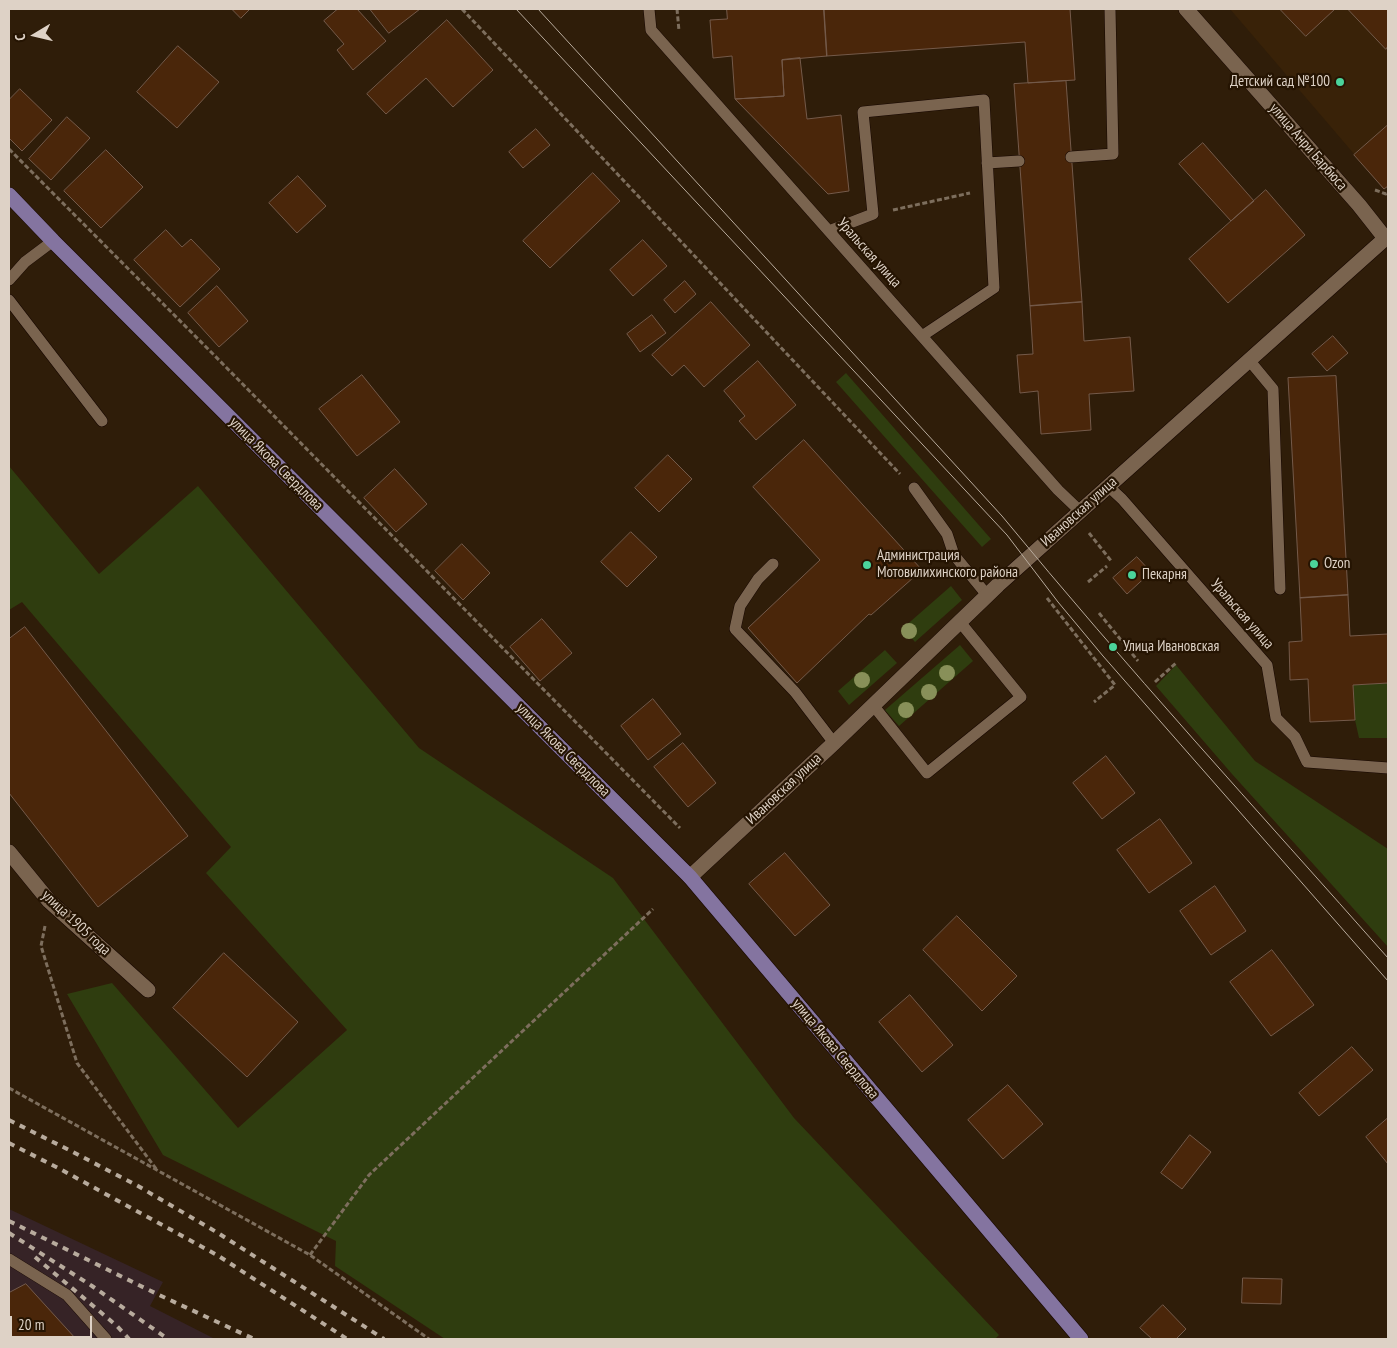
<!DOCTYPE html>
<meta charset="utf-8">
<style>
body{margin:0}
#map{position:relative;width:1397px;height:1348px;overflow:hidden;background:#2f1d09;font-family:"PT Sans Narrow",sans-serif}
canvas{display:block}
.frame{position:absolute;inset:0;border:10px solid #ded2c6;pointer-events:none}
.north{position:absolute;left:10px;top:10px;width:50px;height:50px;-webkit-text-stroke:4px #251402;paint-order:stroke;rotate:261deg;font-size:14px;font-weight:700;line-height:20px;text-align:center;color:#ded2c6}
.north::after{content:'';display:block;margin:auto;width:18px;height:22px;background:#ded2c6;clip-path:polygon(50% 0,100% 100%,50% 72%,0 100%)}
.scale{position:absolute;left:10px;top:1316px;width:82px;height:22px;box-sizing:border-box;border:2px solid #ded2c6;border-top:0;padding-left:6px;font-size:15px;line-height:18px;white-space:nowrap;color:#ded2c6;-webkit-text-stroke:4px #251402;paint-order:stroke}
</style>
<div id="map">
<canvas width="1397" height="1348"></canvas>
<div class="frame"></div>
<div class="north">С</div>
<div class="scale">20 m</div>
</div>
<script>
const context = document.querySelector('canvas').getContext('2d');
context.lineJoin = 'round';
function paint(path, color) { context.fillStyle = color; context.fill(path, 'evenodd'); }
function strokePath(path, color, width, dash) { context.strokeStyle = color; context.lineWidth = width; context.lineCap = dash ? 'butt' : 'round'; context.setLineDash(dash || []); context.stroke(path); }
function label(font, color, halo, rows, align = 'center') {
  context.font = font + ' "PT Sans Narrow",sans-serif'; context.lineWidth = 4.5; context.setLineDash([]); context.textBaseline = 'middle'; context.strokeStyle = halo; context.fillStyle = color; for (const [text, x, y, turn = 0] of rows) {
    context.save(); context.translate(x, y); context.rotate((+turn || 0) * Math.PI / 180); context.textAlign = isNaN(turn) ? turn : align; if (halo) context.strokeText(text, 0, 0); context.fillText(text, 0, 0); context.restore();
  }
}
const built = new Path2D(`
 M1230,9H1388V186L1384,189Z`);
const industrial = new Path2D(`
 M9,1209L163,1282L150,1306L215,1339H9Z`);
const green = new Path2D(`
 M846,373L991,539L982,547L836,382Z
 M9,466L99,574L198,486L419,748L613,878L794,1118L999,1335L995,1339H445L335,1266L336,1241L163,1155L67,994L112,983L238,1128L347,1030L206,873L231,847L22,602L9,610Z
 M951,586L962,600L915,642L903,628Z
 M960,645L973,661L899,726L885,710Z
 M885,650L897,663L849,705L838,691Z
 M1176,665L1255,761L1388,849V947L1232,774L1156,686Z
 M1388,683V738H1359L1355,720L1353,685Z`);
const building = new Path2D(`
 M232,9H250L241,18Z
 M338,9H357L386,41L353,70L337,50L344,44L324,21Z
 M370,9H420L389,33Z
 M727,9H824L827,56L782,60L784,96L735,99L732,56L713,58L710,20L727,19Z
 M824,9H1070L1075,80L1028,83L1025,42L827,56Z
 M1280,9H1335L1306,36Z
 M1348,9H1388V46L1386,49Z
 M447,20L493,70L453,107L426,78L386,114L367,94Z
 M178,46L219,82L177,128L137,92Z
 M800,58L807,119L841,115L849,191L828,194L735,99L784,96L782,60Z
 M1066,81L1082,302L1030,306L1014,84Z
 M20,89L52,120L22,151L9,138V100Z
 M67,117L90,138L51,180L29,159Z
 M1388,125V186L1384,189L1354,155Z
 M536,129L550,145L523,168L509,152Z
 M1203,143L1254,201L1231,221L1179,164Z
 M106,150L143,187L101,228L64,191Z
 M593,173L620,201L550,268L523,241Z
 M298,176L326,206L297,233L269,203Z
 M1266,190L1305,235L1228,303L1189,259Z
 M166,230L182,247L191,239L220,269L180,307L134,260Z
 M643,240L667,266L633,296L610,270Z
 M685,281L696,294L675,313L664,300Z
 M217,286L248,321L219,347L188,313Z
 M711,302L750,345L704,387L684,365L672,376L652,355Z
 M1082,302L1084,341L1130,337L1134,391L1089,394L1091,430L1041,434L1038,391L1020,393L1017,355L1033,354L1030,306Z
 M652,315L666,333L640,352L627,334Z
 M1333,336L1348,353L1327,371L1312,354Z
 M758,361L796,405L756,440L739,421L745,416L724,391Z
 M362,375L400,422L357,456L319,409Z
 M1336,376L1348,595L1300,598L1288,378Z
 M804,440L922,570L871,615L869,614L797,683L748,628L820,560L753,487Z
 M668,455L692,479L659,512L635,488Z
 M395,469L427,504L396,532L364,498Z
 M631,532L657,557L627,587L601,562Z
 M462,544L490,573L463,600L435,571Z
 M1137,557L1151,572L1127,594L1113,578Z
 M1348,595L1350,636L1388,634V683L1353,685L1355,720L1310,722L1308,679L1290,680L1289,642L1302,641L1300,598Z
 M542,619L572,653L540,681L510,647Z
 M25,627L188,836L98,907L9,793V639Z
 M653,699L681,734L648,760L621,726Z
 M683,743L716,783L688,807L654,767Z
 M1106,756L1135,793L1102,819L1073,783Z
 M1160,819L1192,863L1149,893L1117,850Z
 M785,853L830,905L795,936L749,884Z
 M1215,886L1246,931L1211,955L1180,911Z
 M957,916L1017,976L982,1011L923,950Z
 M1272,950L1314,1005L1271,1036L1230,982Z
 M224,953L298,1022L247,1077L173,1008Z
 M910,995L953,1045L922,1072L879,1022Z
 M1352,1047L1373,1070L1319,1116L1299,1093Z
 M1008,1085L1043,1124L1003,1159L968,1120Z
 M1388,1118V1164L1366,1137Z
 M1190,1135L1211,1152L1182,1189L1161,1173Z
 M1243,1278L1282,1279L1281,1304L1242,1303Z
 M26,1284L76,1339H9V1293Z
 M1163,1305L1186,1329L1176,1339H1152L1140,1328Z`);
const path = new Path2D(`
 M462,9L900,474
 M677,9L679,31
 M9,149L215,356L680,828
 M1375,190L1386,194L1388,193
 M893,210L970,193
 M1089,533L1112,562
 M1088,582L1107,566
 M1047,598L1115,685L1094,702
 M1099,613L1138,661
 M1155,682L1176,663
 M45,926L41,946L77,1063L157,1170
 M9,1088L310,1255L429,1339
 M310,1255L369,1175L653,909`);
const lane = new Path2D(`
 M649,9L651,30L1058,490L1080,511
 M1071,157L1113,154L1110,9
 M987,163L1019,161
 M829,231L873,214L863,112L984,100L994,288L922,336
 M9,280L25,262L53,241
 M9,300L102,421
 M1249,360L1273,389L1280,589
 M1108,486L1122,499L1267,665L1276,718L1295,737L1307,762L1388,768
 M914,488L947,534L954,555L987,595
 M773,564L758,579L740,606L735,629L795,692L834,743
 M873,705L927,773L1021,697L960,622
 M9,1259L67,1295L106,1339`);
const street = new Path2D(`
 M9,852L49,901L148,990`);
const secondary = new Path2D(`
 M1186,9L1359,205L1385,238
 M690,877L834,743L998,585L1388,236`);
const primary = new Path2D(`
 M9,195L53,241L690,877L1081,1339`);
const tram = new Path2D(`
 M516,9L1007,535L1058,602L1103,656L1388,981
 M538,9L1002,516C1126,667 1259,812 1388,958`);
const rail = new Path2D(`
 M9,1120L69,1150L138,1186L218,1233L384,1339
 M9,1143L60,1169L217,1255L347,1339
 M9,1221L157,1294L254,1339
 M9,1233L92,1286L168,1339
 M35,1257L117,1326L129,1339`);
const trees = [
 [909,631],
 [947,673],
 [862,680],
 [929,692],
 [906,710]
];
const markers = [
 [1340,82,5,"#4bd49b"],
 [1314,564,5,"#4bd49b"],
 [867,565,5,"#4bd49b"],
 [1132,575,5,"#4bd49b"],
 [1113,647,5,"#4bd49b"]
];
const poiNames = [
 ["Детский сад №100",1330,82,"right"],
 ["Администрация",877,556],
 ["Мотовилихинского района",877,573],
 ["Ozon",1324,564],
 ["Пекарня",1142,575],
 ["Улица Ивановская",1123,647]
];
const streetNames = [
 ["улица Анри Барбюса",1308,147,49],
 ["Уральская улица",869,253,48],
 ["улица Якова Свердлова",276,464,45],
 ["Ивановская улица",1079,512,-42],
 ["Уральская улица",1242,614,49],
 ["улица Якова Свердлова",563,750,45],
 ["Ивановская улица",784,789,-43],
 ["улица 1905 года",76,923,43],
 ["улица Якова Свердлова",835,1049,50]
];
paint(built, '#392208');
paint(industrial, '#362326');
paint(green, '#2f3d0f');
paint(building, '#4a260a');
strokePath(building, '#745a4a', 1);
strokePath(lane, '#170700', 12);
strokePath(street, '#170700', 16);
strokePath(secondary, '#170700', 16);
strokePath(primary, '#170700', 16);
strokePath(path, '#7d6e5d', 3, [5, 2.5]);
strokePath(lane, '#7a644f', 11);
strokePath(street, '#7a644f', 15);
strokePath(secondary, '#7a644f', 15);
strokePath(primary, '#8474a0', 15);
strokePath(tram, '#b8ab9d', 1);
strokePath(rail, '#b8ab9d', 4, [6, 6]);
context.fillStyle = '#889059';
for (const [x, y] of trees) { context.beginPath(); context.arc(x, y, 8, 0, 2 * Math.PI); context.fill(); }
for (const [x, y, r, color] of markers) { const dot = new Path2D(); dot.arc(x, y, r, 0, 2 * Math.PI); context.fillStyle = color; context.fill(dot); strokePath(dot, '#251402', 2); }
label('15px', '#ded2c6', '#251402', poiNames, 'left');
label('15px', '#ded2c6', '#251402', streetNames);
</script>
